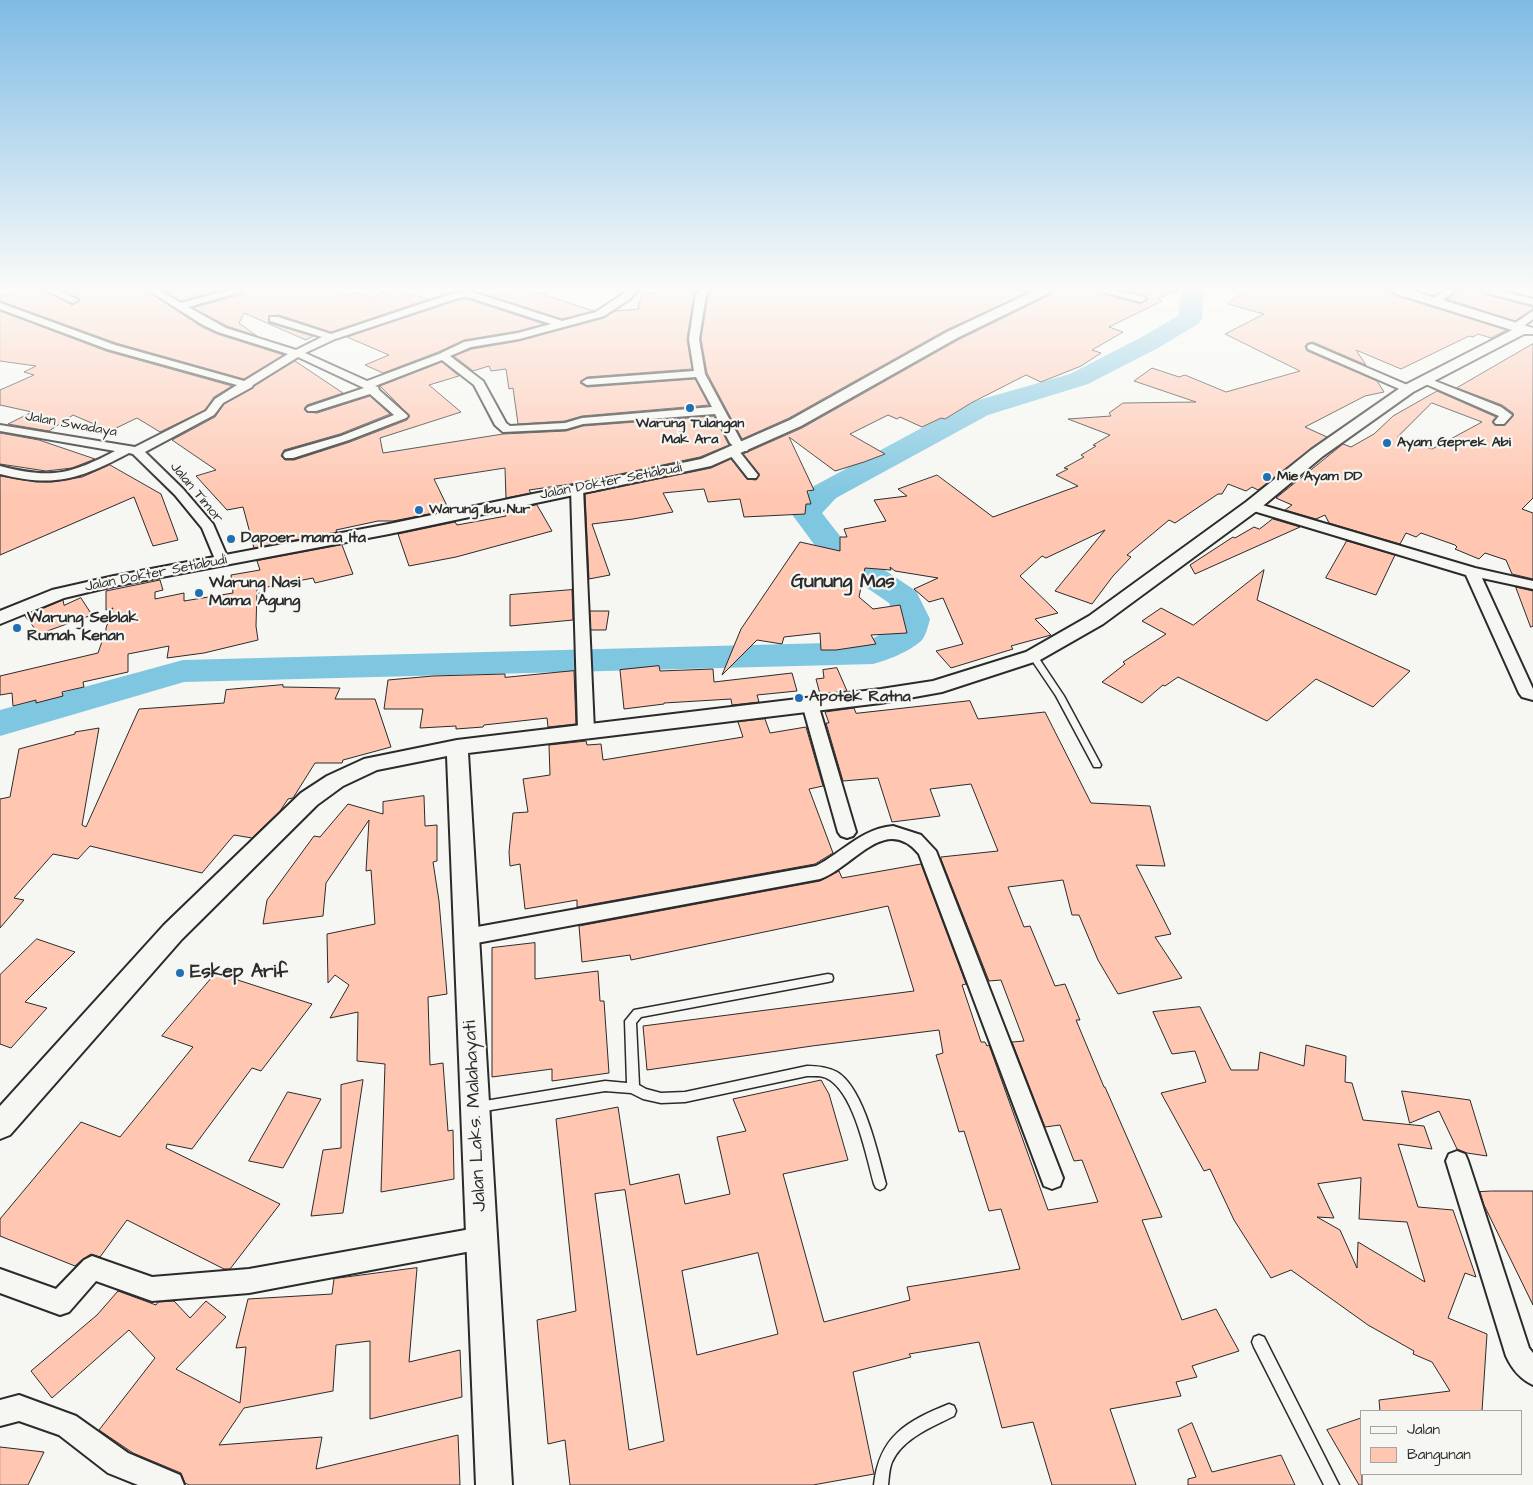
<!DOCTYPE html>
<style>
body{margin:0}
#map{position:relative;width:1533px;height:1485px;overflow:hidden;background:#f6f6f2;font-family:"Architects Daughter",sans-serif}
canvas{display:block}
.legend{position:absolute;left:1360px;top:1410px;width:162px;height:65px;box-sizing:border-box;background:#f6f6f2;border:1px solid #a5a5a2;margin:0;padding:6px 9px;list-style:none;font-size:15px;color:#2b2b2b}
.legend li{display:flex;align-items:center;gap:10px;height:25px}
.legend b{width:25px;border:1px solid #a5a5a2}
</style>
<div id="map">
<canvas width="1533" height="1485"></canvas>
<ul class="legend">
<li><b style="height:6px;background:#f6f6f2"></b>Jalan</li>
<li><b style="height:14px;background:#ffc7b2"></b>Bangunan</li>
</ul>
</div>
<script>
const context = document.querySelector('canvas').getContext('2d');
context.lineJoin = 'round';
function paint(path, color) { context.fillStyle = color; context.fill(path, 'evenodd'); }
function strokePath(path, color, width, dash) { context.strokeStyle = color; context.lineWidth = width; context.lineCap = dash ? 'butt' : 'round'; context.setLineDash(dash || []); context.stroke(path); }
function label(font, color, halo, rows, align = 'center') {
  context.font = font + ' "Architects Daughter",sans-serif'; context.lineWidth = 4.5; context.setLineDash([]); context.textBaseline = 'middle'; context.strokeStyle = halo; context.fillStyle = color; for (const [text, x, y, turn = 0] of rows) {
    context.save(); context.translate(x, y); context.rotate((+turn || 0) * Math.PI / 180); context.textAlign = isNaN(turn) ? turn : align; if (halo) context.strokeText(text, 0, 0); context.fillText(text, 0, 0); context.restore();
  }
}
const river = new Path2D(`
 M1182,290H1204L1202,319L1198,324L1158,348L1088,384L988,415L836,498L822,513L847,545L916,591L930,619C928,626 926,636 921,641C910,651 886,661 873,664L184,682L0,736V710L183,660L866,642L893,628L896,619L889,603L825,559L791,513L814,486L968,403L1070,374L1140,338L1178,316Z`);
const building = new Path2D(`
 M18,290H44L72,305L80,299L61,290H146L202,327L217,334L284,355L244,379L116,343L0,301V296Z
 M162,290H223L181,301Z
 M244,290H336L349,295L357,292L371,298L388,290H397L429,299L331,332L279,315L269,316V323L313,336L306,340L244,313L239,323L257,336L227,326L193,308L242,294Z
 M508,290H529L594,311L562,319L490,296Z
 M657,290H699L694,294L687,339L692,369L587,377L580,383L587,387L695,379L709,405L582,416L565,421L518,424L513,388L509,389L506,369L491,371L489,366L473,371L454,356L472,349L519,341L604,318L615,311L639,309L638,306L643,292L655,293Z
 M712,290H1033L946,330L789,418L742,439L707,373L701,339L708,296Z
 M1053,290H1099L1103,294L1141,304L1148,299L1145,296L1122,290H1178L1158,299L1162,301L1109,327L1123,332L1092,350L1101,353L1081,366L1041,382L1026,375L971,403L945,419L941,418L922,427L900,417L897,419L888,415L850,434L885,454L864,462L835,471L789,437L814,490L807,491L811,504H806L805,514L744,517L740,499L708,502L704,489L663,493L673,512L633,519L592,524L610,575L589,579L585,494L711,468L731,459L747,479L756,480L759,474L743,454L802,428L958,340L1050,295Z
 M1245,290H1390L1393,295L1507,330L1491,338L1478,334L1473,337L1469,336L1401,369L1356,350L1366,365L1313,342L1308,343L1305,346L1307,351L1377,381L1384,392L1365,396L1305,427L1327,437L1258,490L1252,487L1246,491L1228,484L1222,494H1218L1175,523L1169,520L1127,555L1131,557L1113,576L1092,604L1055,591L1105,530L1046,558L1042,556L1020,576L1058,613L1035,619L1051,635L1011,646L1013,649L951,668L936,651L963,644L943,598L929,602L914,589L938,578L895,571L890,567L891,570L865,568L859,597L873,609L900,605L907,633L871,635L876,644L836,650H821L820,633L784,637L782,644L757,640L722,675L741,629L800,542L840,551V537H847L844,529L886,521L874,500L907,496L898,489L937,475L993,517L1078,486L1056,475L1068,469L1064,468L1084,457L1081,455L1096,446L1093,445L1110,435L1068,419L1111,416L1109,413L1123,403L1196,402L1134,381L1152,368L1179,377L1185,375L1226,392L1300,371L1225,334L1264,314L1228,304Z
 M1459,290H1480L1484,294L1533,307V309L1515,321L1447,299Z
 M467,299L544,324L518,331L464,340L438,352L383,373L365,365L389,355L347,337L458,300Z
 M0,311L106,351L232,386L214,397L205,410L160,432L137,418L110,431L73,415L49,431L8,424L32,412L0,405V390L34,375L24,372L36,366L0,361Z
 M1533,344V498L1522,509L1533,513V579L1512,574L1506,560L1485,553L1479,559L1455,549L1457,547L1455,545L1421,533L1416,537L1406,533L1400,544L1329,523L1325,515L1316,519L1285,510L1292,505L1276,498L1343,444L1351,447L1374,434L1393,416L1437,391L1496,417L1492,422L1495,425H1505L1513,416V413L1502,405L1457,388ZM1432,403L1482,422L1432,449L1398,437Z
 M295,361L343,393L307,405L304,409L307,412L317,413L370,396L390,414L340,434L284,450L281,456L285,460H294L350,442L407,420L409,415L380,386L442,362L459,376L429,385L461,412L380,438L383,453L503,434L566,431L583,426L714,416L729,445L700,457L578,483L529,490L531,493L506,498L505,468L434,479L449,510L393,521H378L336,530L337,532L254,548L243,507L227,510L196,476L216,470L172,440L215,417L224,404Z
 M0,433L39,440L95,459L72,468L46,471L0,464Z
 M110,465L161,494L178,540L153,546L134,497L0,555V476L36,482H52L82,477Z
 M537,505L552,531L456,557L409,566L398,534L455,522L457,525L506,516V511Z
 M1273,519L1300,527L1195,574L1190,565L1233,537L1235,538L1254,527L1259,529Z
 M1347,541L1395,555L1376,595L1326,578Z
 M342,545L353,574L315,583L313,578L257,589L256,626L258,640L204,653L167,658L169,646L128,654V672L83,682L84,687L62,692L63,696L36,703V700L13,706L12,693L0,695V676L98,653L105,633L106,636V628L113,608L106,610V591L160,580L163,590L155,592V599L184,593V601L233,593L231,575L260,570L257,561Z
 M1264,570L1257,600L1410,671L1373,707L1316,679L1267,721L1178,677L1165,686L1163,685L1142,703L1102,682L1125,664L1123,662L1166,634L1142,621L1161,608L1193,625Z
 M1516,587L1533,591V626L1531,627Z
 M572,590L573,620L510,626V595Z
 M81,598L92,615L39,634L25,616L63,600L64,605Z
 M590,611H609L606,630H591Z
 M659,666L660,671L713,669L714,682L792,673L797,691L757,695L759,702L732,705L731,699L664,703V704L624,709L620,670Z
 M837,668L847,691L820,694L816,679L824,678L823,670Z
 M574,671L576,724L548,727L547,718L484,725L483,727L456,729V726L420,728L423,709H384L388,680L433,676L505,674V677Z
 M283,685V687L340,688L335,699H375L391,747L343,760L342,763H315L293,798L288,799L280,811L252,838L234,835L202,873L90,846L78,859L53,854L14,898L24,900L0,928V799L10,797L19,749L75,734V732L99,728L82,825L86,827L139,709L224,703L226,690Z
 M970,701L978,719L1045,712L1091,803L1150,806L1165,866L1136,865L1171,934L1155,937L1182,978L1118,994L1098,960L1079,915H1072L1063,880L1008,887L1024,927L1030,926L1055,986L1065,984L1080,1020H1076L1104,1087H1105L1162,1217L1142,1220L1182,1320L1216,1309L1239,1351L1192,1366L1197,1377L1176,1382L1181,1396L1110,1409L1136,1485H1052L1033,1422L1002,1428L979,1342L909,1354L911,1357L853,1372L874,1474L813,1485H570L565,1440L548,1444L537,1320L576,1311L556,1119L618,1107L630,1185L679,1174L685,1204L730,1194L717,1137L746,1131L733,1099L821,1080L829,1094L848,1160L783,1174L824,1322L910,1300L907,1287L1020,1269L1001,1209L989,1211L964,1131L959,1132L936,1055L943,1053L939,1030L812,1046L647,1070L643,1026L914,991L888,906L631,960L630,955L582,962L579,926L820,881L839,871L842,878L921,864L966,984L962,985L981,1042H985L987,1046L989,1045L1048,1210L1098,1202L1082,1160L1074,1161L1060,1125L1045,1127L1012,1042L1024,1041L1001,980L989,981L941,859V857L998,851L971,784L930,789L940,816L892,822L878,778L843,781L826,723H829L825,712L854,708L856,713ZM625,1190L664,1441L629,1450L595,1194ZM758,1253L778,1334L697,1355L682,1271Z
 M765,719L770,733L806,727L823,786L809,789L833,853L815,864L577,907V900L525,909L520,864L510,866L509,852L513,813L528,812L523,779L550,775L549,745L586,741L587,745L601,744L603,760L743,737L738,722Z
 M424,796L425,826L437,825V861L433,862L439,901L447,994L428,997L430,1065L443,1063L448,1131L453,1130L454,1179L381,1192L385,1064L357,1061L358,1012L330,1018L349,985L335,975L328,983L327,934L375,924L371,870L366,871L369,820L326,883L323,916L263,924L267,900L314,836L320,837L348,804L383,814V802Z
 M37,939L75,952L25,1002L47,1008L11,1048L0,1044V975Z
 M535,943V979L598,971L600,1001H604L609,1073L552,1081V1069L492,1077V948Z
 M216,973L312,1004L261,1071L252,1068L192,1149L167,1144L166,1148L280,1204L230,1269H224L127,1220L100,1257L91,1254L83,1259L75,1266L0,1236V1219L81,1122L120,1137L193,1047L162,1036Z
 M1200,1007L1231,1070H1258L1260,1052L1304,1066L1306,1045L1346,1056L1345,1082L1352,1083L1363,1120L1424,1126L1432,1149L1398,1144L1418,1207L1453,1210L1476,1277L1465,1273L1448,1318L1487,1334L1482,1411H1380L1379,1400L1450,1391L1432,1362L1413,1354L1414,1351L1368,1325L1291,1270L1271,1278L1234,1220L1210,1169L1204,1171L1161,1093L1206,1082L1195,1051L1172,1054L1153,1012ZM1361,1178L1359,1219L1407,1222L1425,1282L1358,1242L1357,1268L1340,1230L1317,1217L1334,1218L1318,1184Z
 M363,1080L343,1213L311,1216L323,1150L341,1148V1085Z
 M1402,1091L1470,1100L1487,1156L1467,1153L1457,1149L1439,1111L1410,1123Z
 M288,1092L321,1099L283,1168L249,1161Z
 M1492,1191H1533V1305L1484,1205L1480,1192Z
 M417,1268L409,1362L460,1350L462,1397L370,1419V1341L336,1345L333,1391L244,1408L219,1445L322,1437L316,1469L458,1435L460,1485H189L185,1483L181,1473L133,1453L99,1430L155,1358L129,1330L52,1398L31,1371L97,1315L118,1291L156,1305L158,1302L174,1301L190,1318L206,1301L226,1317L176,1369L240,1403L246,1347L236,1348L248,1299L332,1294L334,1279Z
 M1362,1418V1485H1359L1327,1430Z
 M1192,1423L1212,1472L1281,1455L1295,1485H1188V1479L1196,1477L1178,1430Z
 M0,1447L44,1452L28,1485H0Z`);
const service = new Path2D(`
 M1030,654H1036L1064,696L1101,765L1100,767H1094L1056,696L1029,656Z
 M828,974L832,975L833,978L832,981L828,982L641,1017L636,1023L639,1085L646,1089L661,1093L685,1092L807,1066C818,1066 827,1067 837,1072C864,1088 878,1155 886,1184L884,1188L880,1190L876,1188L874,1184C866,1155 855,1097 830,1080C823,1075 815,1076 807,1076L685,1102L661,1103L643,1099L631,1093L605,1091L479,1112L475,1111L473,1107L475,1103L479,1102L605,1081L627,1083L625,1021L634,1010Z
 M1259,1335L1264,1337L1339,1485H1324L1254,1347L1252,1342L1254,1337Z
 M949,1404L954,1406L956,1411L954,1416C932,1427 903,1438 892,1462C889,1469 889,1477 888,1485H874C879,1436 907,1421 949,1404Z`);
const minor = new Path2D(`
 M46,290H58L78,300L73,303L70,302Z
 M148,290H159L181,303L229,290H242L241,292L188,307L226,328L296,350L322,337L270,321V317H278L331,334L454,293L469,291L562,321L596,312L629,290H638L630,299L604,316L519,339L471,347L450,356L483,381L506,423L510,426L565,423L582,418L712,407L696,377L587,385L582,382L587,379L694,371L689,339L696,294L701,290H710L706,295L699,339L705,374L741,441L749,448L747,451H739L758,475L756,478H748L730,455L728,452L730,449H737L730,443L715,414L583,424L566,429L503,432L495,425L474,385L442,360L375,386L378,387L379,390L406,414L408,416L406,418L349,440L293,458H285L283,455L285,452L341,436L394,415L370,394L316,411H308L306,409L308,407L364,388L298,357L253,385L252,387L223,403L214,415L145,452L183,489L213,524L229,561L227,564H217L202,528L175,495L133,454L129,453C80,479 55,488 0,474V466C50,479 70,475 115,451L0,431V425L135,447L206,411L215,399L237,385L107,349L0,309V303L115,345L244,381L288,354L218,332L203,325ZM468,297L551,324L518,333L464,342L439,354L367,381L305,353L335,339L458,298Z
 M1101,290H1116L1144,297L1146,299L1141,302L1103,292Z
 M1446,290H1457L1438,303H1432V299Z
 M1482,290H1497L1533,299V305L1484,292Z
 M1533,311V319L1520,329H1512V325Z
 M1312,344L1412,387L1414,389L1408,392L1404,391L1308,349L1307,347L1308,345Z
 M1425,377L1501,407L1512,415L1504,424H1496L1494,422L1499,416L1421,382L1420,380L1421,378Z
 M577,484L583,488L594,730L592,734L586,735L580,734L578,730L571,488Z
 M1252,502L1475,568L1533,581V589L1482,578L1533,689V700L1522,697L1519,693L1466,575L1247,509L1246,506Z
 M810,699L816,700L818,704L856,832L853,836L847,838L841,836L838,832L802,704L804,700Z
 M893,826L921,835L936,851L1063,1178L1060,1186L1052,1189L1044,1186L919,854C885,813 853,868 820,879L466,945L459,942L456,937L459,932L466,929L816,866C843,852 861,829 893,826Z
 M1457,1151L1465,1154L1468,1161L1529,1348L1533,1353V1385C1520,1379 1512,1369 1506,1356L1446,1161L1449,1154Z
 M482,1227L490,1230L494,1238L490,1246L482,1249L249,1293L152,1301L96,1281L69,1312L60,1315L0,1293V1269L56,1289L84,1260L92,1256L152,1277L249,1269Z
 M19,1395L76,1416L128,1453L180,1475L184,1485H138L108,1473L59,1435L19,1421L0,1426V1400Z`);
const tertiary = new Path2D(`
 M1036,290H1051L1049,293L957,338L801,426L711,466L389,534L114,586L64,598L0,624V611L52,590L114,576L389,524L701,459L790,420L947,332Z
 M1392,290H1410L1533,328V334H1524L1413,392L1323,456L1258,510L1103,624L1040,660L942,692L881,703L468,753L512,1485H476L447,756L377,770L343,786L317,805L182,939L10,1135L0,1139V1106L164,925L301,793L327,776L364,759L457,740L881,689L933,681L1026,652L1089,616L1246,502L1311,450L1403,386L1512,330L1394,293Z`);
const markers = [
 [690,408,5,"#1f6fb2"],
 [1387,443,5,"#1f6fb2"],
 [1267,477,5,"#1f6fb2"],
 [419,510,5,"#1f6fb2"],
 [231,539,5,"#1f6fb2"],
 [199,593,5,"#1f6fb2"],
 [17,628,5,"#1f6fb2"],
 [799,698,5,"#1f6fb2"],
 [180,973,5,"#1f6fb2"]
];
const farPoinames = [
 ["Warung Tulangan",690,424,"center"],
 ["Mak Ara",690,440,"center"],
 ["Ayam Geprek Abi",1397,443],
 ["Mie Ayam DD",1277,477],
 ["Warung Ibu Nur",429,510]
];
const farStreetnames = [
 ["Jalan Swadaya",71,425,10],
 ["Jalan Dokter Setiabudi",611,482,-11],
 ["Jalan Timor",196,493,50],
 ["Jalan Dokter Setiabudi",156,574,-11]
];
const poiNames = [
 ["Dapoer mama Ita",241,539],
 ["Warung Nasi",209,584],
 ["Mama Agung",209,602],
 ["Warung Seblak",27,619],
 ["Rumah Kenan",27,637],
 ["Apotek Ratna",809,698]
];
const quarterNames = [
 ["Gunung Mas",843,583]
];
const nearPoinames = [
 ["Eskep Arif",190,973]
];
const nearStreetnames = [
 ["Jalan Laks. Malahayati",476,1116,-93]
];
paint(river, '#7fc6e0');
paint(building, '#ffc7b2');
strokePath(building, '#2b2b2b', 1);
strokePath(service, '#2b2b2b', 3);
strokePath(minor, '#2b2b2b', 4);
strokePath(tertiary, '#2b2b2b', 4);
paint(service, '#f6f6f2');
paint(minor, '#f6f6f2');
paint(tertiary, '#f6f6f2');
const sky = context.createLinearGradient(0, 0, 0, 497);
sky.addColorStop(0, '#7ebbe5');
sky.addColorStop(0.58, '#fbfbf9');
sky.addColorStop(1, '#fbfbf900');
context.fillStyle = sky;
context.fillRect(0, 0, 1533, 497);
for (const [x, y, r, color] of markers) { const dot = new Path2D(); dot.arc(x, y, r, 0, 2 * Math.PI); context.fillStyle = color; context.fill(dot); strokePath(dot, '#f6f6f2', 2); }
label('bold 14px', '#2b2b2b', '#f6f6f2', farPoinames, 'left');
label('14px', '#2b2b2b', '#f6f6f2', farStreetnames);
label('bold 16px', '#2b2b2b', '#f6f6f2', poiNames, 'left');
label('bold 19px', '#2b2b2b', '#f6f6f2', quarterNames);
label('bold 19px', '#2b2b2b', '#f6f6f2', nearPoinames, 'left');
label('19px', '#2b2b2b', '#f6f6f2', nearStreetnames);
</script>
